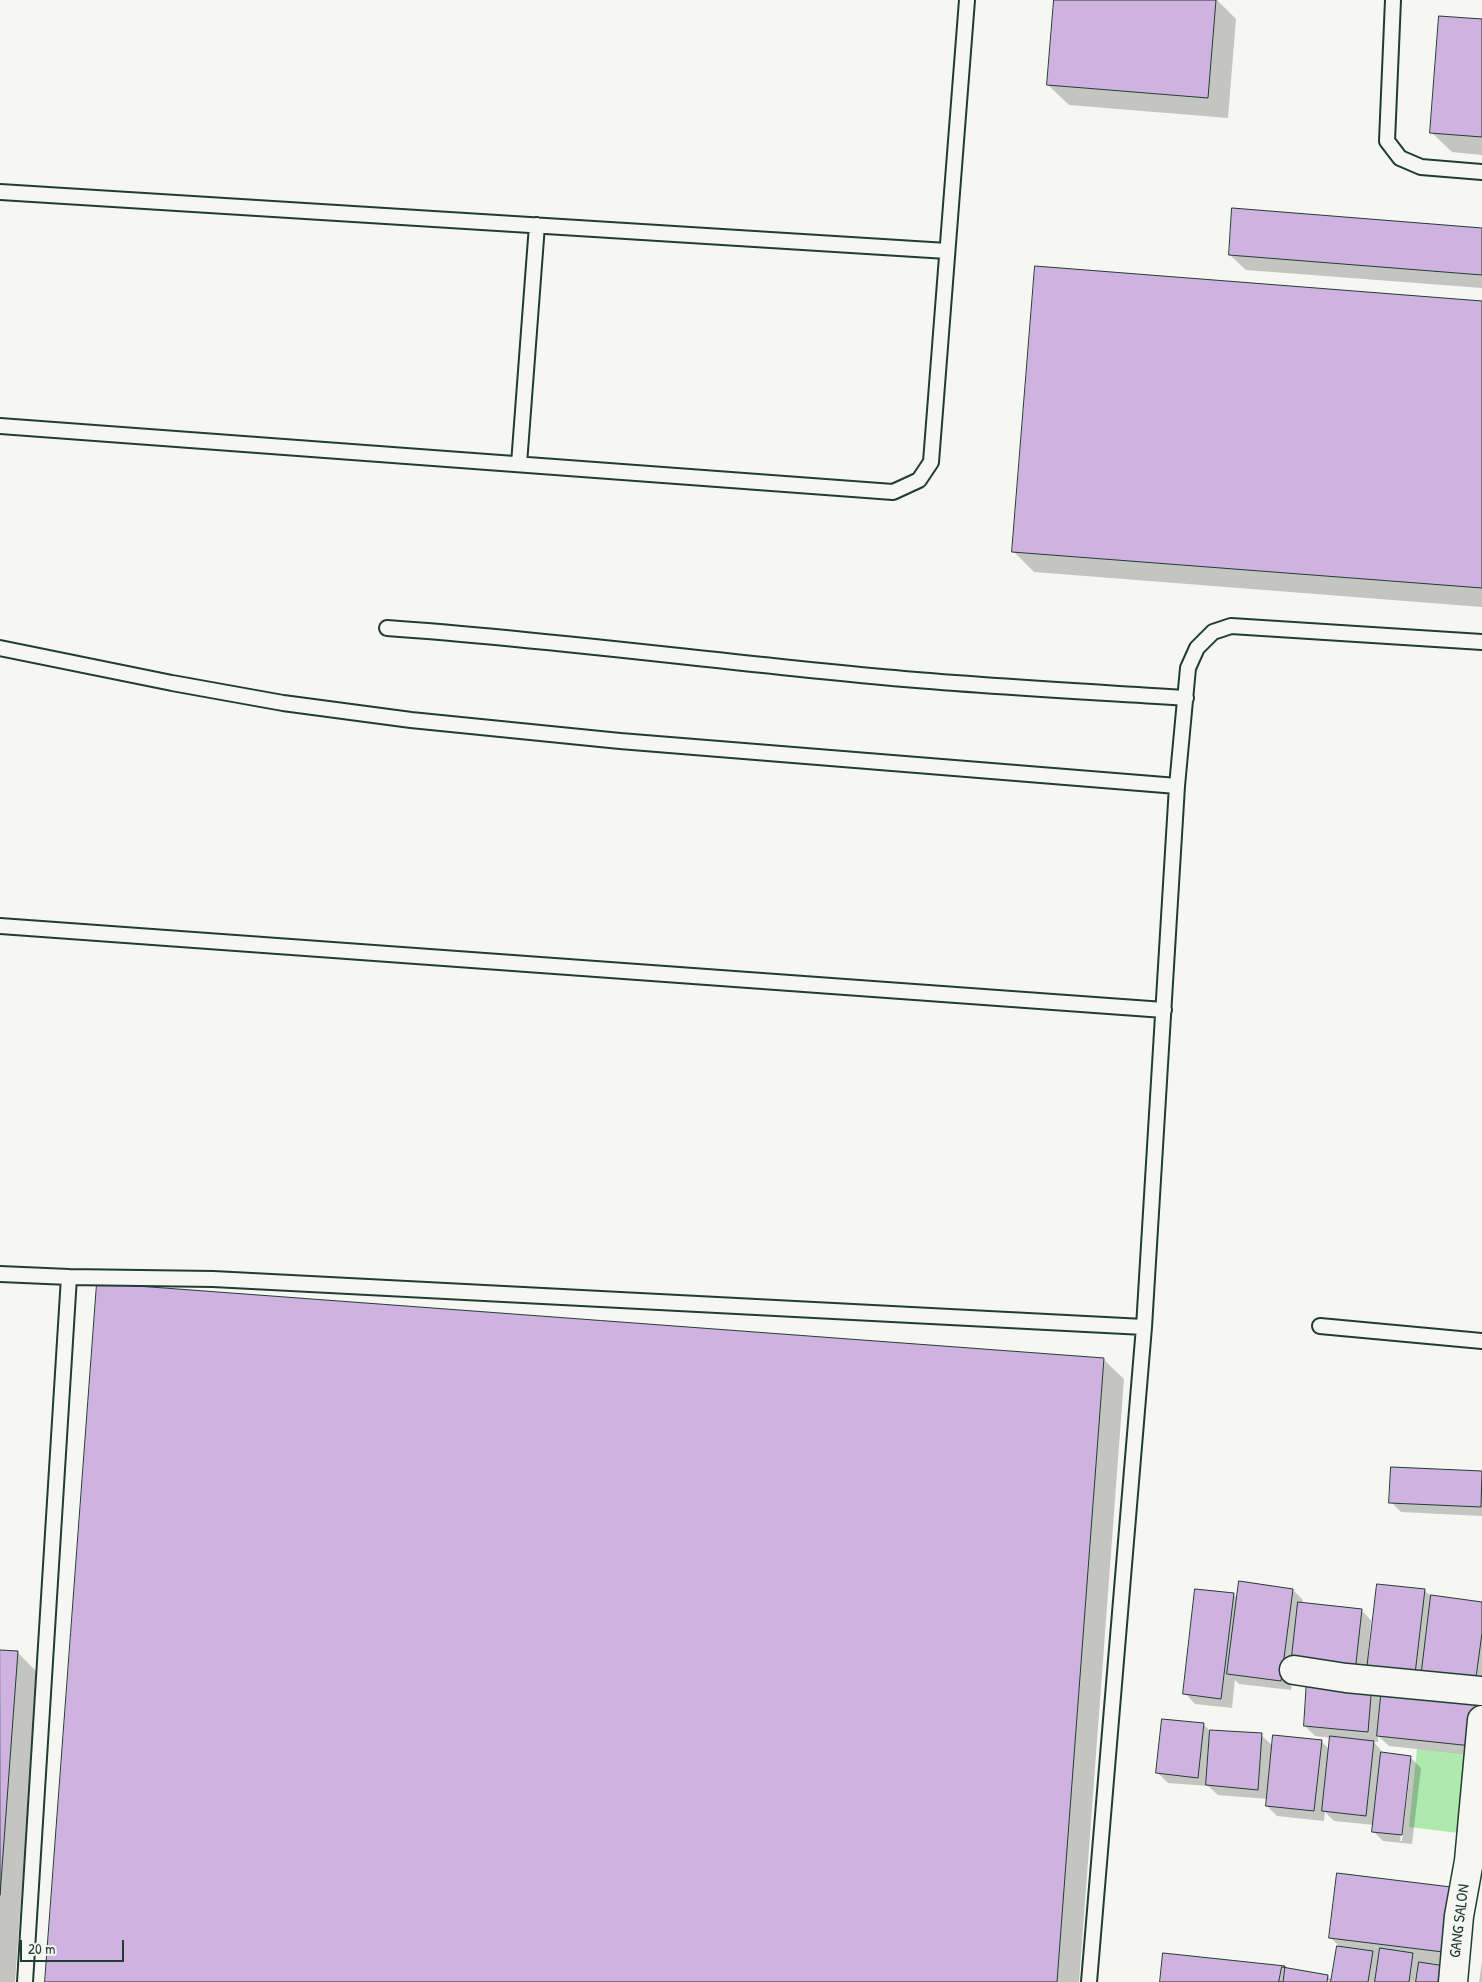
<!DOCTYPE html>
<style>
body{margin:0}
#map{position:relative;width:1482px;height:1982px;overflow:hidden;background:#f6f6f2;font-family:"Patrick Hand",sans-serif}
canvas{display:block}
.scale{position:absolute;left:20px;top:1940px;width:104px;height:22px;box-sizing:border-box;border:2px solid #1f3d34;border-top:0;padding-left:6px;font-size:15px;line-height:18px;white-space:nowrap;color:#1f3d34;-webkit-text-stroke:4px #f6f6f2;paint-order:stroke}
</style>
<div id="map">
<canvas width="1482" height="1982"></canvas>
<div class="scale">20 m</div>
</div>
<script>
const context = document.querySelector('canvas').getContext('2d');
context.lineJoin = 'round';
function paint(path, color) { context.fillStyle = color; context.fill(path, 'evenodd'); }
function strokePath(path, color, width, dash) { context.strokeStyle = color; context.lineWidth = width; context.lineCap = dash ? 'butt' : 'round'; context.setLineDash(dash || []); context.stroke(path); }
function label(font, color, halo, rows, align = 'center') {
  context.font = font + ' "Patrick Hand",sans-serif'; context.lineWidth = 4; context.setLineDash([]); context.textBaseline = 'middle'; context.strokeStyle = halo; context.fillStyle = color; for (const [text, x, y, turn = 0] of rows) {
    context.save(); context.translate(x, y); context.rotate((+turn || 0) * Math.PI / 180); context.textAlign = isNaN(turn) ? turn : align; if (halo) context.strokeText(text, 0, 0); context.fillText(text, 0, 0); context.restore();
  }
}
const green = new Path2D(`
 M1417,1749L1468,1754L1459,1833L1409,1827Z`);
const shadow = new Path2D(`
 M1055,0H1217L1236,19L1228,118L1069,105L1048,85Z
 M1482,20V155L1452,152L1431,132Z
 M1482,229V288L1246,270L1230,255Z
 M1482,302V607L1034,572L1013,551Z
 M1103,1359L1124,1379L1079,1982H47Z
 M1392,1468L1482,1473V1516L1401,1512L1391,1502Z
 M1293,1590L1303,1600L1302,1604L1361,1610L1371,1620L1368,1653H1370L1424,1590L1431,1596L1482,1603V1695L1294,1666L1291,1690L1239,1684L1235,1680L1232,1708L1195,1704L1185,1693L1233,1594L1238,1599Z
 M0,1651L17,1652L38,1673L15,1982H0Z
 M1309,1680L1482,1703V1756L1389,1746L1378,1736V1742L1373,1741L1384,1754L1410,1757L1421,1768L1412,1844L1383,1841L1373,1831L1374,1825L1334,1821L1325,1812L1324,1821L1277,1816L1267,1806L1268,1799L1218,1795L1208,1786L1168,1783L1158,1773L1203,1724L1210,1731L1261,1735L1273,1746L1321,1741L1330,1750L1331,1738L1315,1736L1305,1726ZM1409,1764H1411L1402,1841H1400Z
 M1451,1888L1454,1982H1161L1284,1967L1328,1976L1333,1981L1340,1947L1331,1938ZM1448,1900L1444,1959L1441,1958Z
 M1482,1961V1982H1479Z`);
const building = new Path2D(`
 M1054,0H1216L1208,98L1047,85Z
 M1439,16L1482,19V137L1430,133Z
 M1232,208L1482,228V275L1229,255Z
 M1035,266L1482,301V588L1012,552Z
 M97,1283L1104,1358L1057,1982H45Z
 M1391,1467L1482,1471L1481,1507L1389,1503Z
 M1239,1581L1293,1589L1281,1681L1227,1674Z
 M1377,1584L1425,1589L1415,1674L1367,1669Z
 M1195,1589L1234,1593L1221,1699L1183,1694Z
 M1431,1595L1482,1602V1633L1475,1685L1421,1678Z
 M1298,1602L1362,1609L1355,1672L1291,1665Z
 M0,1650L18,1651L0,1895Z
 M1307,1679L1372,1684L1368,1732L1304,1726Z
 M1382,1686L1477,1696L1472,1746L1377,1736Z
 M1162,1719L1204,1723L1198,1778L1156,1773Z
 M1210,1730L1262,1733L1258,1790L1206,1785Z
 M1273,1735L1322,1740L1314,1811L1266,1806Z
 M1330,1736L1374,1741L1366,1816L1322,1811Z
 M1381,1752L1411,1756L1402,1835L1372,1832Z
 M1337,1873L1451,1887L1443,1952L1329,1938Z
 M1337,1946L1373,1951L1368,1982H1331Z
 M1380,1948L1413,1953L1409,1982H1375Z
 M1163,1953L1285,1966L1283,1982H1160Z
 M1419,1962L1445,1966L1443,1982H1416Z
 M1282,1967L1328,1975L1327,1982H1279Z`);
const service = new Path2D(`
 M1393,0L1387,141L1400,158L1421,167L1482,172
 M0,192L947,251
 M0,426L893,492L919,480L931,462L967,0
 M519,464L537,225
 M387,628C560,640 732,664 904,679C998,687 1092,692 1186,698
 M0,648L172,683L283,703L411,720L620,741L1177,786
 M0,926L1164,1010
 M0,1274L69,1277
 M1320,1326L1482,1341
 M25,1982L69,1277L213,1279L1144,1327
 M1089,1982L1144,1327L1177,786L1188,668L1197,648L1213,632L1231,626L1482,642`);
const minor = new Path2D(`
 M1294,1670L1346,1678L1482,1691
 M1453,1982L1459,1916L1469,1861L1482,1720`);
const streetNames = [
 ["GANG SALON",1460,1921,-83]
];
paint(green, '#aee9ae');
paint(shadow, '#0003');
paint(building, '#cfb2e0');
strokePath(building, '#1f3d34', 1);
strokePath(service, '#1f3d34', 18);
strokePath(minor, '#1f3d34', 31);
strokePath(service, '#f6f6f2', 14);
strokePath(minor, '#f6f6f2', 28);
label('16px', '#1f3d34', '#f6f6f2', streetNames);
</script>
